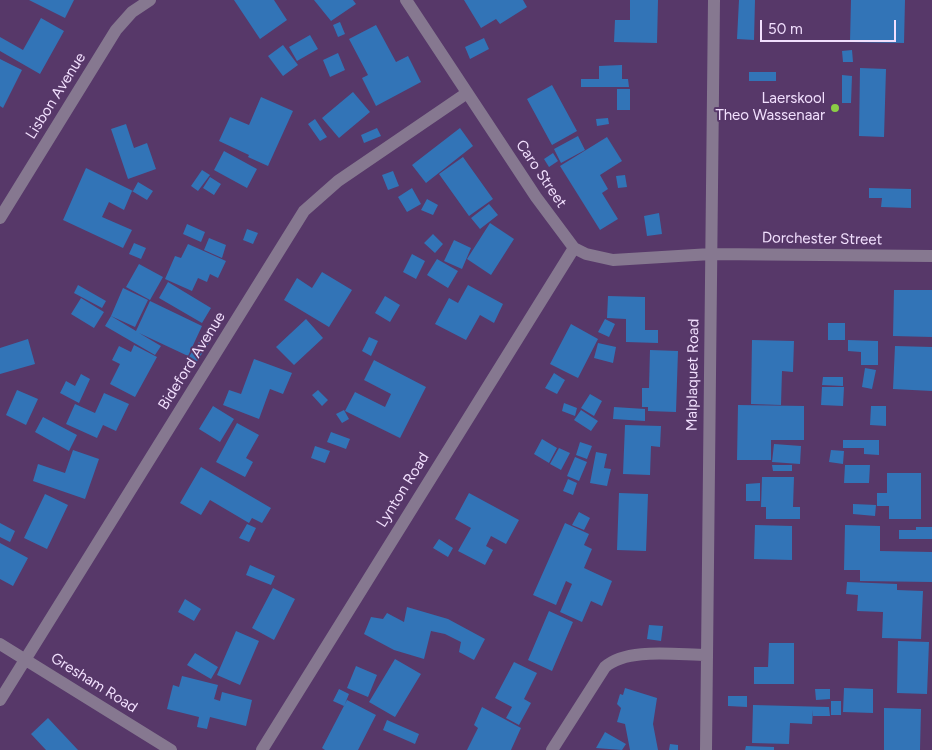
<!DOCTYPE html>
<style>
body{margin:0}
#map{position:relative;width:932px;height:750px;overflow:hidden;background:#573869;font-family:Figtree,sans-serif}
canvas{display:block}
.scale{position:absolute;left:760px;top:20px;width:136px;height:22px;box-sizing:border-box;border:2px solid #f1dffd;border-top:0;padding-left:6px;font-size:15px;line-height:18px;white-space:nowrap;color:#f1dffd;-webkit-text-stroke:4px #573869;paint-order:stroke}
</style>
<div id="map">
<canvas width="932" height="750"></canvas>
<div class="scale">50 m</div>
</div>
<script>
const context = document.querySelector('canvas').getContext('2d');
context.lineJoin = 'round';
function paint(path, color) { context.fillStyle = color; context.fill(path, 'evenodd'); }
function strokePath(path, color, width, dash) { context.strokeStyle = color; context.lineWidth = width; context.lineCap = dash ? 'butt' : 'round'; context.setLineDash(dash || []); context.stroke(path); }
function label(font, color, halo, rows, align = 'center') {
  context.font = font + ' Figtree,sans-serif'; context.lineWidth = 4; context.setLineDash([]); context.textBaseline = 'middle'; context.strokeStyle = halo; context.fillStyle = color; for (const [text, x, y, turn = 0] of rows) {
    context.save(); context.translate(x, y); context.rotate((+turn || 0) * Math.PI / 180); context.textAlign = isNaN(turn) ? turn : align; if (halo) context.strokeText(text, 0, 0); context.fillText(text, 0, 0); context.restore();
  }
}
const building = new Path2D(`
 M29,0H74L65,18Z
 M234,0H274L287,20L260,39Z
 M314,0H353L356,4L331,21Z
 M464,0H523L527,7L500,24L496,19L481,28Z
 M630,0H658L657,43L614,42L615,20H630Z
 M739,0H755L754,40L737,39Z
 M851,0H905L904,43L850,42Z
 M41,18L64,31L40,74L0,51V37L23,50Z
 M340,22L345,34L338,37L333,25Z
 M376,25L396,62L408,56L421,82L376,106L362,78L368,75L349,39Z
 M310,35L318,49L297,61L289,47Z
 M484,38L489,49L470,59L465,47Z
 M283,45L298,65L283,76L268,56Z
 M852,50L853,62H843L842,51Z
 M338,53L345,70L330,77L323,60Z
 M0,59L22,70L3,108L0,106Z
 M622,65V79H628L629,87H581V79H599V66Z
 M860,68L886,69L884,137L859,136Z
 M749,72H776V81H749Z
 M842,75L852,76L851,103H842Z
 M552,85L577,131L552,145L527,99Z
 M617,89H630V110H617Z
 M353,92L370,112L339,138L322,118Z
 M261,97L293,111L268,166L248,157L249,155L219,141L230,117L249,125Z
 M608,118L609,124L597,126L596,119Z
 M315,119L327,137L320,141L308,124Z
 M126,124L134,148L147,143L156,169L128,179L111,129Z
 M377,128L381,136L364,143L361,135Z
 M460,128L473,146L426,183L412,165Z
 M578,136L585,150L561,163L554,149Z
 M607,137L622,161L600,175L608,189L602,193L618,219L600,230L560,166Z
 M224,151L257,169L247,188L214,170Z
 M553,153L558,161L549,167L544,159Z
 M463,157L493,199L469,216L439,174Z
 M86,168L133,191L138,182L153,191L147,200L132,191L124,210L109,202L102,217L132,230L123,248L63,220Z
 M202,170L210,175L198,191L191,186Z
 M393,171L399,186L388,190L382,175Z
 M625,175L627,187L618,188L616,176Z
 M210,177L221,184L214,195L203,188Z
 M412,188L421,204L407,212L398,197Z
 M869,188L911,189V208L881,207L882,198H869Z
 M427,199L438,205L433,215L421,210Z
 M489,204L498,215L480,229L471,218Z
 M659,213L662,234L647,236L644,216Z
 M490,223L514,239L491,275L467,259Z
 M187,224L205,232L201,242L183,234Z
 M247,229L258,233L253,244L243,240Z
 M433,234L443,244L435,253L424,243Z
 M209,238L226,245L222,258L204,250Z
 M454,240L471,248L462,269L444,261Z
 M134,243L146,248L141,259L129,254Z
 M188,244L226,261L218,278L210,274L207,282L198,278L192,291L165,279L175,256L181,258Z
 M412,254L425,261L416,279L403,272Z
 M437,259L458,271L448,288L427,275Z
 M139,264L163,277L150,300L126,287Z
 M322,272L352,290L329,327L284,300L297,278L312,288Z
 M168,282L211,308L202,323L159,298Z
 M78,285L106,301L102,308L74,293Z
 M468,285L503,304L494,323L480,315L466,340L435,324L449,298L458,303Z
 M123,288L148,300L135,327L111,316Z
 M894,290H932V337L893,336Z
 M385,296L400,305L390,322L375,313Z
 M608,296L645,297V330H658V343L626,342V319L607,318Z
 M81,298L104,312L94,328L71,314Z
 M150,301L202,326L188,356L139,333L161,346L155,355L105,326L111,316L136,331Z
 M306,319L323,338L294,365L276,347Z
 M605,319L615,324L609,337L598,332Z
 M828,323H845V340H828Z
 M571,324L598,339L578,378L550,364Z
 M203,336L210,341L194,366L186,361Z
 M369,337L378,341L371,356L362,351Z
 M28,339L35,364L0,374V348Z
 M752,340L794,341L793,372L782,371L781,405L751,404Z
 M848,340L878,341V365H861V352L848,351Z
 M598,343L616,347L613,363L594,358Z
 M134,345L157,357L135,397L110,384L120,364L112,360L119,346L131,352Z
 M895,346L932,347V391L893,389Z
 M650,350L678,351L676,412L648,411V407H642V388H649Z
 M254,359L292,373L283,394L270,389L259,419L223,405L229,390L241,394Z
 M374,360L426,387L400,438L345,411L355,392L385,407L391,394L364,380Z
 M865,368L876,370L872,389L862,387Z
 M554,373L565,380L557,394L545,388Z
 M81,374L90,379L79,403L60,393L66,381L75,386Z
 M823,377H843V386L822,385Z
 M822,387H844L843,406L821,405Z
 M17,390L38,399L26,425L6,415Z
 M318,390L328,400L322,406L312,395Z
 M104,393L129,404L116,431L103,425L97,438L66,424L75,404L95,413Z
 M590,394L602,401L594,416L581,408Z
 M564,403L577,408L575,416L562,411Z
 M738,405L804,406V440H771V460H737Z
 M213,406L234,419L220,442L199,429Z
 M871,406H886V426L870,425Z
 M614,407L645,409V421L613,419Z
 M344,410L349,419L342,423L336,414Z
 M581,410L598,421L591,431L574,420Z
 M43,417L77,435L69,451L35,432Z
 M237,423L259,435L246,458L253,462L245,477L216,462Z
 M625,425L661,426L660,447L651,446L650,475L623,474Z
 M331,432L350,439L346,449L327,442Z
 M542,439L557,448L549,463L534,454Z
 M843,440H879V455L864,454V448H843Z
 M580,442L592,446L587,459L576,455Z
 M774,444L801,446L800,464L772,462Z
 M315,446L330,451L325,463L311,458Z
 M559,448L570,453L561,470L550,464Z
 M73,450L99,459L85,499L33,481L38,464L65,473Z
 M831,450L844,451L843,464L829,462Z
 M596,452L607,454L604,468L611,469L607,486L590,483Z
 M575,457L587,462L579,481L567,476Z
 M772,465H792V471H773Z
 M845,465H870L869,483H844Z
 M201,467L271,508L262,523L252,518L249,523L210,500L201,515L180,503Z
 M887,473H921V519H889V506H877V493H887Z
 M762,477H794L793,507H800V519H766V507H761Z
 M568,479L577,483L573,495L563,491Z
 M760,483V501H746V484Z
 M469,493L519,520L506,544L491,536L486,546L493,550L485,565L458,551L471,528L455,519Z
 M619,493L648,494L646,551L617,550Z
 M45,494L68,505L47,549L24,538Z
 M853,504L876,505L875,516L853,514Z
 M579,512L590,518L584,530L572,525Z
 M0,523L15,531L10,542L0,537Z
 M565,523L589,534L584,545L592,549L584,568L612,581L602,606L591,601L582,622L560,612L572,584L566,581L556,605L533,595Z
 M247,524L256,528L249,542L239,538Z
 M755,525L792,526V560L754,559Z
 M845,525L880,526V551L932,552V582L860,581V570H844Z
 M916,527H932V539H899V530H916Z
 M439,539L453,548L448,557L433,548Z
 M0,543L28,558L13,586L0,579Z
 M250,565L275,576L271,585L246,575Z
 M847,582L897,584V590L923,591L921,639L882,638L883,612L857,611L858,595L846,594Z
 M273,588L295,599L274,640L252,628Z
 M185,599L201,609L194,621L178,612Z
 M407,607L448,619L485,639L474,660L459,652L461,642L445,634L431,631L424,659L394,650L364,634L371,617L383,619L387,613L404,622Z
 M549,611L573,622L552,671L528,660Z
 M649,625L663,626L661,641L647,639Z
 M236,631L259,641L240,685L217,675Z
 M898,641L929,642L927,694L897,693Z
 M769,643H794V684H754V667H768Z
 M195,653L218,667L211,679L187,665Z
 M395,659L421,674L395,717L369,702Z
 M514,662L537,673L524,699L531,703L519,725L506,718L512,707L495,698Z
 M356,666L377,675L368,697L347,688Z
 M182,676L218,685L214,699L220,701L222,692L252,700L246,726L210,717L207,729L197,727L199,717L167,709L173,685L179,687Z
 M625,688L657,698L653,724L658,750H630L625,724L617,722L621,708L617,704L620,694L623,695Z
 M844,688L873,689V713L843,712Z
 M339,689L349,694L344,706L333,701Z
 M815,689H830V699L816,700Z
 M728,696H747V707L728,706Z
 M347,700L376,715L358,750H325L322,748Z
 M831,701H841V715H831Z
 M753,705L829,707L830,716H813V710L812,724L790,723L789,744L752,743Z
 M482,707L521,728L511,750H467L478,728L474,725Z
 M884,708L921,709L920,750H884Z
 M48,718L78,750H46L31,734Z
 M387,720L419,734L415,744L383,730Z
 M605,732L626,744L622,750L596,748Z
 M670,744L678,745V750H669Z
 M746,746L774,747V750H745Z`);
const minor = new Path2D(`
 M406,0L536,197L574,248L586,254L613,260L711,254L932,256
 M0,218L116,30L132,12L150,0
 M0,644L171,750
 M0,700L304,211L338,181L467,93
 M262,750L574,248
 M552,750L605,667C627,647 678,655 707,655
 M706,750L714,0`);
const markers = [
 [835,108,5,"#8bce46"]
];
const streetNames = [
 ["Lisbon Avenue",56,96,-58],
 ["Caro Street",541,174,56],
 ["Dorchester Street",822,239,1],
 ["Bideford Avenue",192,361,-58],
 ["Malplaquet Road",693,375,-89],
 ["Lynton Road",403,490,-58],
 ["Gresham Road",94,683,32]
];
const poiNames = [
 ["Laerskool",825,99],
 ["Theo Wassenaar",825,116]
];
paint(building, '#3274b7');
strokePath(minor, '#867890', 12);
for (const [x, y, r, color] of markers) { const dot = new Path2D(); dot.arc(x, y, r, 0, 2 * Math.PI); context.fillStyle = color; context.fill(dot); strokePath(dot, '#573869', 2); }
label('15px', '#f1dffd', '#573869', streetNames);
label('15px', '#f1dffd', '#573869', poiNames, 'right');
</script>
